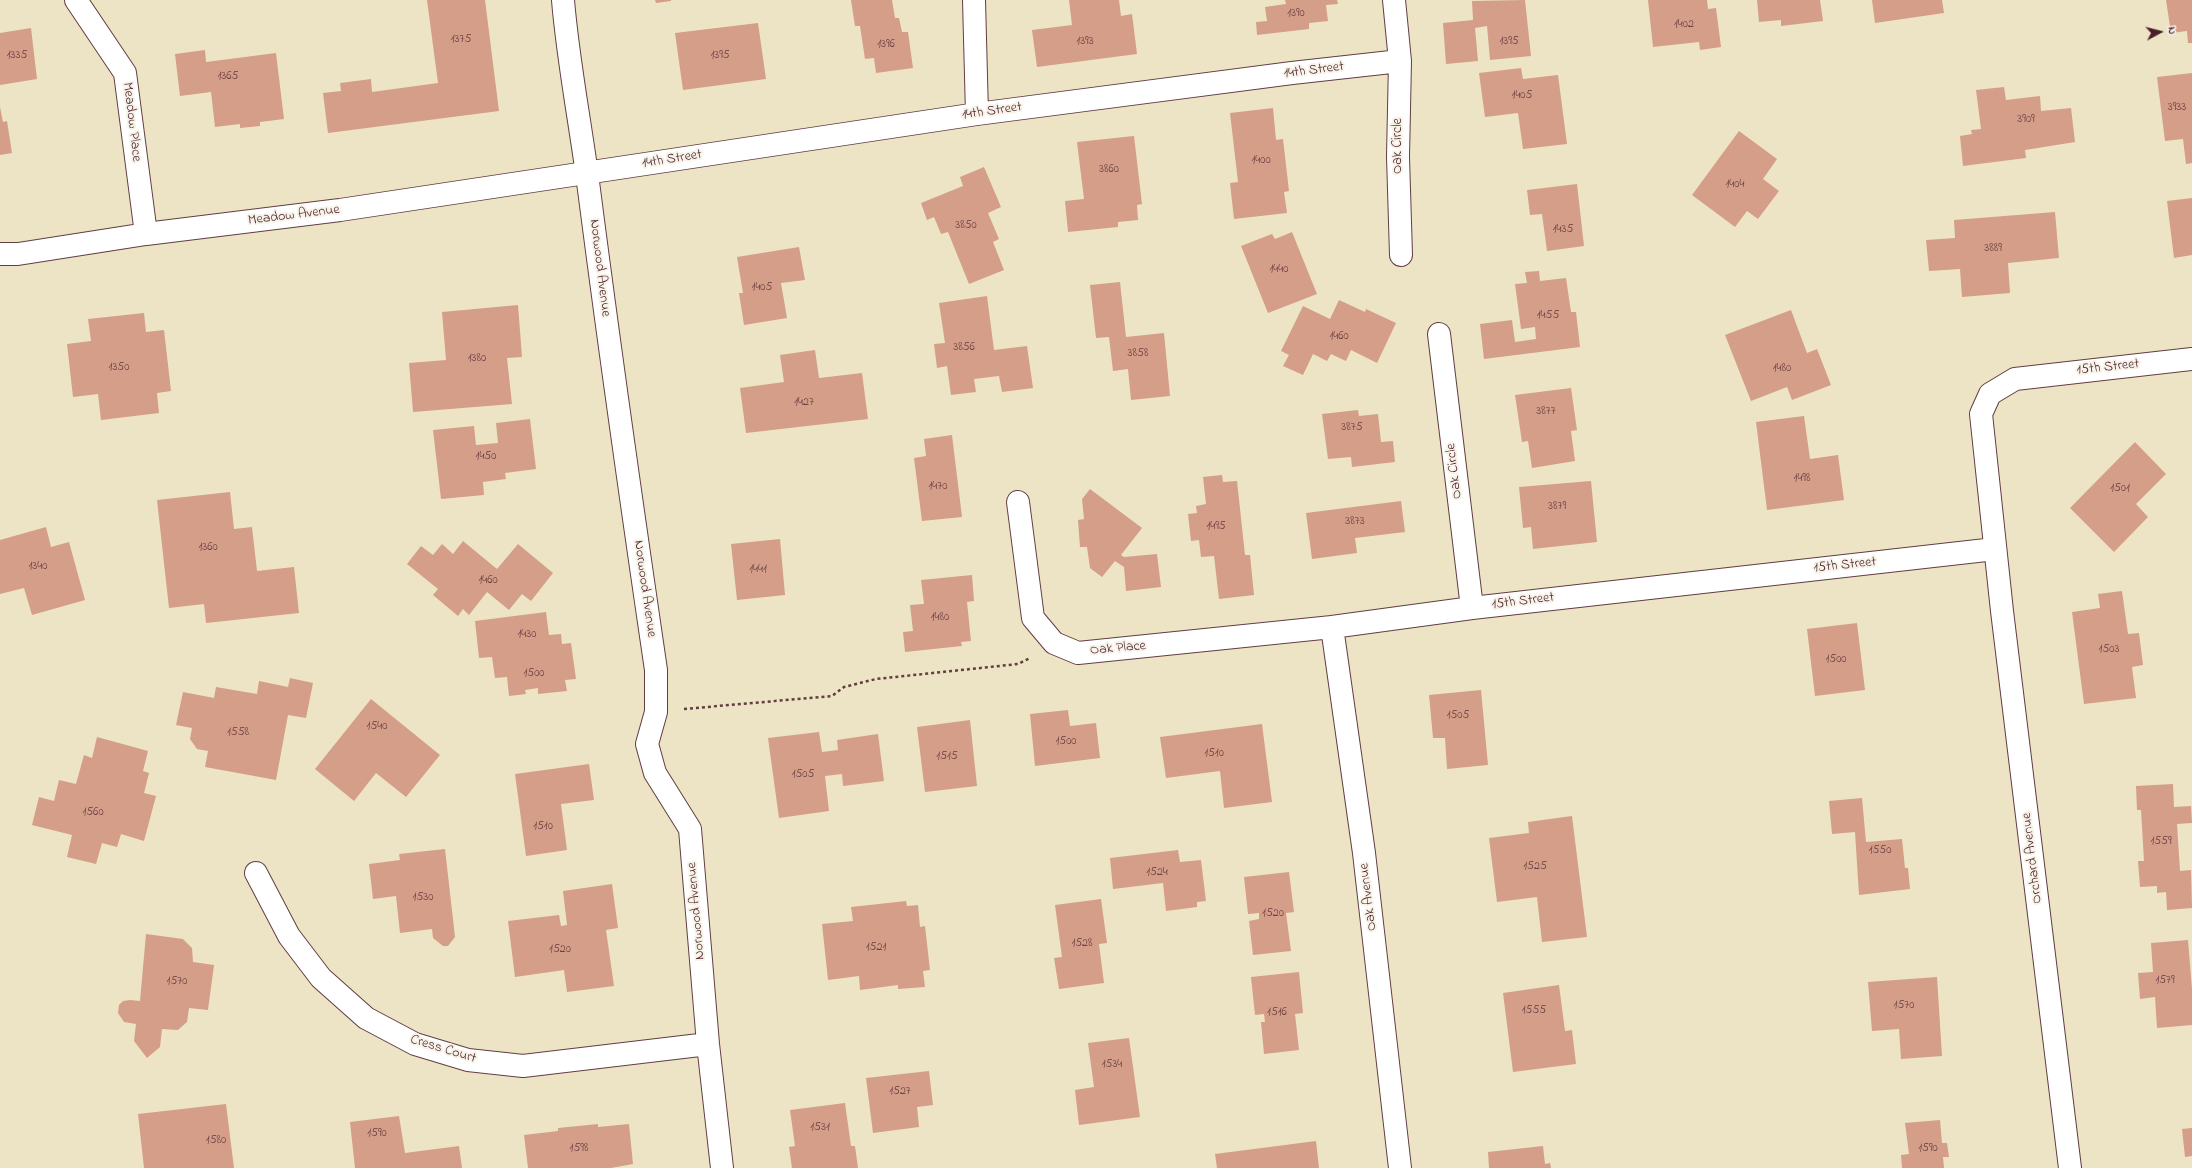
<!DOCTYPE html>
<style>
body{margin:0}
#map{position:relative;width:2192px;height:1168px;overflow:hidden;background:#ede4c6;font-family:"Indie Flower",sans-serif}
canvas{display:block}
.north{position:absolute;left:2140px;top:12px;width:40px;height:40px;-webkit-text-stroke:3px #f7f3e8;paint-order:stroke;rotate:83deg;font-size:11px;font-weight:700;line-height:16px;text-align:center;color:#4a1f2b}
.north::after{content:'';display:block;margin:auto;width:14px;height:18px;background:#4a1f2b;clip-path:polygon(50% 0,100% 100%,50% 72%,0 100%)}
</style>
<div id="map">
<canvas width="2192" height="1168"></canvas>
<div class="north">N</div>
</div>
<script>
const context = document.querySelector('canvas').getContext('2d');
context.lineJoin = 'round';
function paint(path, color) { context.fillStyle = color; context.fill(path, 'evenodd'); }
function strokePath(path, color, width, dash) { context.strokeStyle = color; context.lineWidth = width; context.lineCap = dash ? 'butt' : 'round'; context.setLineDash(dash || []); context.stroke(path); }
function label(font, color, halo, rows, align = 'center') {
  context.font = font + ' "Indie Flower",sans-serif'; context.lineWidth = 4; context.setLineDash([]); context.textBaseline = 'middle'; context.strokeStyle = halo; context.fillStyle = color; for (const [text, x, y, turn = 0] of rows) {
    context.save(); context.translate(x, y); context.rotate((+turn || 0) * Math.PI / 180); context.textAlign = isNaN(turn) ? turn : align; if (halo) context.strokeText(text, 0, 0); context.fillText(text, 0, 0); context.restore();
  }
}
const building = new Path2D(`
 M427,0H485L499,111L328,133L323,93L341,91L340,83L371,79L372,92L438,83Z
 M655,0H671V1L656,3Z
 M851,0H892L895,18H899L902,32H908L913,68L876,73L874,58L865,59L860,26H855Z
 M1069,0H1119L1121,16L1132,14L1137,54L1037,67L1032,30L1072,25Z
 M1285,0H1337L1338,4L1326,5L1328,21L1309,23V29L1257,35L1256,22L1267,21L1265,7L1286,4Z
 M1525,0L1531,56L1490,60L1487,26L1475,28L1478,61L1446,64L1443,23L1473,20L1472,1Z
 M1648,0H1707L1708,9L1716,8L1721,47L1700,50L1699,42L1653,47Z
 M1757,0H1820L1823,21L1781,26V20L1759,22Z
 M1872,0H1942L1944,13L1875,23Z
 M2166,0H2192V43H2188L2187,31L2171,33Z
 M758,23L766,79L683,90L675,33Z
 M31,28L37,79L0,85V33Z
 M205,50L206,62L276,53L284,119L260,122V126L240,128V124L215,127L211,92L180,96L175,54Z
 M1521,68L1523,79L1558,75L1567,144L1523,149L1518,113L1485,117L1479,73Z
 M2192,73V163L2186,164L2183,139L2165,141L2157,77Z
 M2004,87L2006,100L2040,96L2041,111L2071,108L2075,142L2025,150L2026,158L1963,166L1960,136L1972,134L1971,130L1981,129L1976,90Z
 M0,107L3,122L7,121L12,153L0,155Z
 M1273,108L1276,140L1283,139L1289,191L1284,192L1287,213L1234,219L1230,183L1238,182L1230,113Z
 M1739,131L1777,159L1763,179L1779,191L1758,219L1747,211L1735,227L1692,195Z
 M1134,136L1142,204L1137,205L1138,220L1118,222V227L1068,232L1065,201L1084,199L1077,142Z
 M984,167L1001,207L988,213L999,239L993,242L1004,270L969,284L948,232L941,234L934,217L927,220L921,203L963,186L960,177Z
 M1577,184L1584,246L1547,251L1542,214L1530,215L1527,190Z
 M2192,198V255L2174,258L2167,201Z
 M2055,212L2059,258L2008,263L2010,293L1962,297L1960,269L1929,271L1926,240L1955,238L1954,220Z
 M1292,232L1317,294L1268,313L1241,246L1272,234L1275,239Z
 M799,247L805,280L781,283L787,318L744,325L739,293H743L737,257Z
 M1539,271L1540,281L1566,278L1571,312H1576L1580,347L1484,359L1480,324L1512,320L1515,342L1536,339L1535,327L1521,329L1515,284L1527,283L1525,272Z
 M1120,282L1126,337L1164,333L1170,396L1131,400L1128,369L1113,371L1109,337L1096,338L1090,285Z
 M987,296L994,350L1027,346L1033,388L1002,392L999,376L974,379L976,392L951,395L947,366L937,368L934,344L945,343L939,303Z
 M1339,300L1365,312L1366,309L1396,323L1377,363L1351,350L1346,361L1331,354L1327,361L1313,354L1303,375L1283,366L1289,355L1281,351L1303,306L1330,319Z
 M518,305L522,357L507,358L512,404L413,412L409,363L446,360L442,312Z
 M1791,310L1807,353L1817,349L1831,385L1792,400L1787,387L1751,401L1725,335Z
 M144,313L146,332L164,330L171,391L157,393L159,413L101,420L98,394L73,397L67,344L91,341L88,319Z
 M815,350L819,378L862,373L868,419L746,433L740,388L784,382L780,355Z
 M1571,388L1577,430L1571,431L1575,461L1532,468L1528,441L1522,442L1515,395Z
 M1358,410L1359,416L1378,414L1381,442L1393,441L1395,462L1352,467L1351,457L1328,459L1322,414Z
 M1804,416L1810,459L1838,455L1844,500L1767,510L1756,422Z
 M530,419L536,469L505,473L506,479L483,482L484,495L441,499L433,430L474,426L476,445L498,443L496,423Z
 M952,435L962,517L922,521L914,458L926,456L924,439Z
 M2135,442L2166,474L2136,504L2148,517L2114,552L2070,508Z
 M1222,475L1223,482L1237,481L1245,555H1250L1254,595L1219,599L1214,556L1201,557L1199,540L1191,541L1188,514L1197,513L1196,506L1206,504L1203,477Z
 M1591,481L1597,542L1533,549L1531,527L1523,528L1519,487Z
 M1090,489L1142,528L1121,555L1124,557L1157,554L1161,587L1126,591L1124,567L1115,561L1102,577L1090,568L1087,547H1080L1078,520L1084,519L1082,499Z
 M230,492L234,529L252,527L257,571L294,567L299,613L206,623L204,604L169,608L157,500Z
 M1401,501L1405,532L1355,538L1357,553L1312,559L1306,513Z
 M46,527L51,547L69,542L85,600L32,615L24,588L0,594V540Z
 M780,539L785,595L737,600L731,544Z
 M463,541L497,569L518,544L553,573L531,601L522,594L509,610L487,592L469,615L463,609L458,616L433,595L438,589L407,564L421,546L433,555L442,544L453,554Z
 M972,575L974,601L967,602L971,641L961,642L962,646L905,652L903,632L913,631L910,605L924,604L921,580Z
 M2122,591L2128,634L2139,633L2143,665L2132,667L2136,698L2084,704L2072,612L2100,608L2098,594Z
 M546,612L549,635L561,634L562,644L571,643L576,679L565,680L567,691L538,694V688L525,690L526,694L509,696L507,677L495,678L492,657L479,658L475,621Z
 M1857,623L1865,690L1815,696L1807,629Z
 M290,678L313,683L306,718L288,715L276,780L205,767L208,751L197,749L190,739L192,728L176,725L183,692L214,698L216,687L257,694L259,681L288,687Z
 M1481,690L1488,765L1447,769L1445,738H1433L1429,695Z
 M371,699L440,755L406,797L376,773L354,801L315,769Z
 M1068,710L1070,726L1096,723L1100,758L1035,766L1030,714Z
 M970,720L977,786L925,792L917,727Z
 M1262,724L1272,802L1224,808L1220,771L1166,778L1160,737Z
 M819,732L822,752L838,750L837,740L878,734L884,781L843,786L842,774L825,776L829,811L779,818L768,738Z
 M97,737L148,751L143,771L149,773L144,793L156,796L144,841L121,834L117,847L102,843L96,864L67,857L72,835L32,825L39,797L54,801L59,780L76,784L84,755L92,758Z
 M589,764L594,800L561,804L567,850L526,856L515,774Z
 M2173,784L2174,807L2191,806L2192,823L2177,824L2180,871L2191,870L2192,908L2167,910L2166,892L2157,893V886L2140,887L2138,861H2144L2141,810H2137L2136,786Z
 M1862,798L1866,842L1902,839L1905,868H1908L1910,889L1859,895L1855,832L1832,834L1829,801Z
 M1572,816L1587,937L1542,942L1537,897L1497,902L1489,838L1529,833L1528,822Z
 M445,849L455,937L448,946H443L433,938L432,929L400,933L396,896L373,899L369,864L400,860L399,854Z
 M1178,850L1180,862L1201,860L1206,901L1197,902V907L1166,911L1163,883L1113,889L1110,858Z
 M1289,872L1294,912L1286,913L1291,951L1253,955L1249,921L1259,919V913L1248,914L1244,877Z
 M612,884L618,928L606,930L614,986L567,992L564,970L515,977L508,921L559,915L561,926L567,925L563,891Z
 M1101,899L1107,943L1099,944L1104,983L1059,989L1054,958L1062,957L1055,905Z
 M906,901L907,906L918,905L920,927L925,926L930,970L923,971L925,987L898,989V985L860,990L859,976L828,980L822,924L853,921L851,907Z
 M146,934L183,939L192,948L193,962L214,965L208,1010L189,1008L187,1022L178,1030L162,1029L160,1047L147,1058L134,1041L136,1024L124,1022L118,1013L119,1005L123,1001L130,1000L140,1001Z
 M2188,940L2192,989V1025L2157,1028L2155,997L2140,999L2138,973L2153,972L2151,943Z
 M1299,972L1303,1013L1295,1014L1299,1050L1264,1054L1261,1022H1265L1264,1014L1255,1015L1251,977Z
 M1937,977L1942,1056L1901,1059L1899,1029L1872,1031L1868,982Z
 M1559,985L1565,1031L1572,1030L1576,1064L1513,1072L1503,993Z
 M1129,1038L1140,1117L1079,1125L1075,1090L1094,1087L1088,1043Z
 M929,1071L933,1105L917,1107L919,1127L873,1133L866,1078Z
 M845,1103L851,1146H855L858,1168H792L789,1147L795,1146L790,1110Z
 M226,1104L234,1168H144L138,1114Z
 M399,1116L405,1153L459,1146L462,1168H355L350,1122Z
 M1940,1120L1942,1143H1947L1949,1157H1943L1944,1168H1902L1901,1155L1909,1154L1905,1123Z
 M598,1124V1127L629,1124L633,1164L611,1168H528L524,1135L558,1131V1128Z
 M2192,1128V1156L2185,1157L2182,1129Z
 M1316,1141L1319,1168H1217L1215,1154Z
 M1543,1146L1545,1164L1550,1163L1551,1168H1489L1488,1152Z`);
const path = new Path2D(`
 M684,709L832,696L844,687L876,679L1018,664L1030,658`);
const minor = new Path2D(`
 M76,0L125,73L146,234
 M563,0C568,61 580,121 588,182C609,345 632,507 656,670V712L647,744L655,773L690,829L708,1044L722,1168
 M974,0L977,114
 M1394,0L1400,61L1398,157L1401,255
 M0,254H18L146,234L340,210L977,114L1292,73L1400,61
 M1439,334L1472,608
 M1018,502L1033,618L1054,643L1078,653L1332,627L1472,608L1995,549
 M1332,627L1364,853L1400,1168
 M256,873L289,936L321,978L366,1018L415,1044L468,1060L523,1066L708,1044
 M2070,1168L2002,611L1981,414L1990,394L2015,379L2192,359`);
const numberNames = [
 ["1390",1296,14],
 ["1402",1684,25],
 ["1375",461,40],
 ["1393",1085,42],
 ["1395",1509,42],
 ["1396",886,45],
 ["1335",17,56],
 ["1395",720,56],
 ["1365",228,77],
 ["1405",1522,96],
 ["3933",2177,108],
 ["3909",2026,120],
 ["1400",1261,161],
 ["3860",1109,170],
 ["1404",1735,185],
 ["3850",966,226],
 ["1435",1563,230],
 ["3889",1993,249],
 ["1440",1279,270],
 ["1405",762,288],
 ["1455",1548,316],
 ["1460",1339,337],
 ["3856",964,348],
 ["3858",1138,354],
 ["1380",477,359],
 ["1350",119,368],
 ["1480",1782,369],
 ["1427",804,403],
 ["3877",1546,412],
 ["3875",1352,428],
 ["1450",486,457],
 ["1498",1802,479],
 ["1470",938,487],
 ["1501",2120,489],
 ["3879",1557,507],
 ["3873",1355,522],
 ["1495",1216,527],
 ["1360",208,548],
 ["1340",38,567],
 ["1441",758,570],
 ["1460",488,581],
 ["1480",940,618],
 ["1430",527,635],
 ["1503",2109,650],
 ["1500",1836,660],
 ["1500",534,674],
 ["1505",1458,716],
 ["1540",377,727],
 ["1558",238,733],
 ["1500",1066,742],
 ["1510",1214,754],
 ["1515",947,757],
 ["1505",803,775],
 ["1560",93,813],
 ["1510",543,827],
 ["1559",2161,842],
 ["1550",1880,851],
 ["1525",1535,867],
 ["1524",1157,873],
 ["1530",423,898],
 ["1520",1273,914],
 ["1528",1082,944],
 ["1521",876,948],
 ["1520",560,950],
 ["1579",2165,981],
 ["1570",177,982],
 ["1570",1904,1006],
 ["1555",1534,1011],
 ["1516",1277,1013],
 ["1534",1112,1065],
 ["1527",900,1092],
 ["1531",820,1128],
 ["1590",377,1134],
 ["1580",216,1141],
 ["1598",579,1149],
 ["1590",1928,1149]
];
const streetNames = [
 ["14th Street",1314,71,-7],
 ["14th Street",992,112,-8],
 ["Meadow Place",131,122,83],
 ["Oak Circle",1399,146,-90],
 ["14th Street",672,160,-9],
 ["Meadow Avenue",294,216,-7],
 ["Norwood Avenue",599,268,83],
 ["15th Street",2108,368,-6],
 ["Oak Circle",1455,471,-97],
 ["15th Street",1845,566,-6],
 ["Norwood Avenue",644,589,82],
 ["15th Street",1523,602,-7],
 ["Oak Place",1118,649,-5],
 ["Orchard Avenue",2033,858,-97],
 ["Oak Avenue",1369,897,-97],
 ["Norwood Avenue",697,911,-95],
 ["Cress Court",443,1050,17]
];
paint(building, '#d49e89');
strokePath(minor, '#623d42', 24);
strokePath(path, '#623d42', 2.5, [3, 3]);
strokePath(minor, '#fff', 22);
label('12px', '#6c3f42', null, numberNames);
label('14px', '#4a1f2b', '#f7f3e8', streetNames);
</script>
